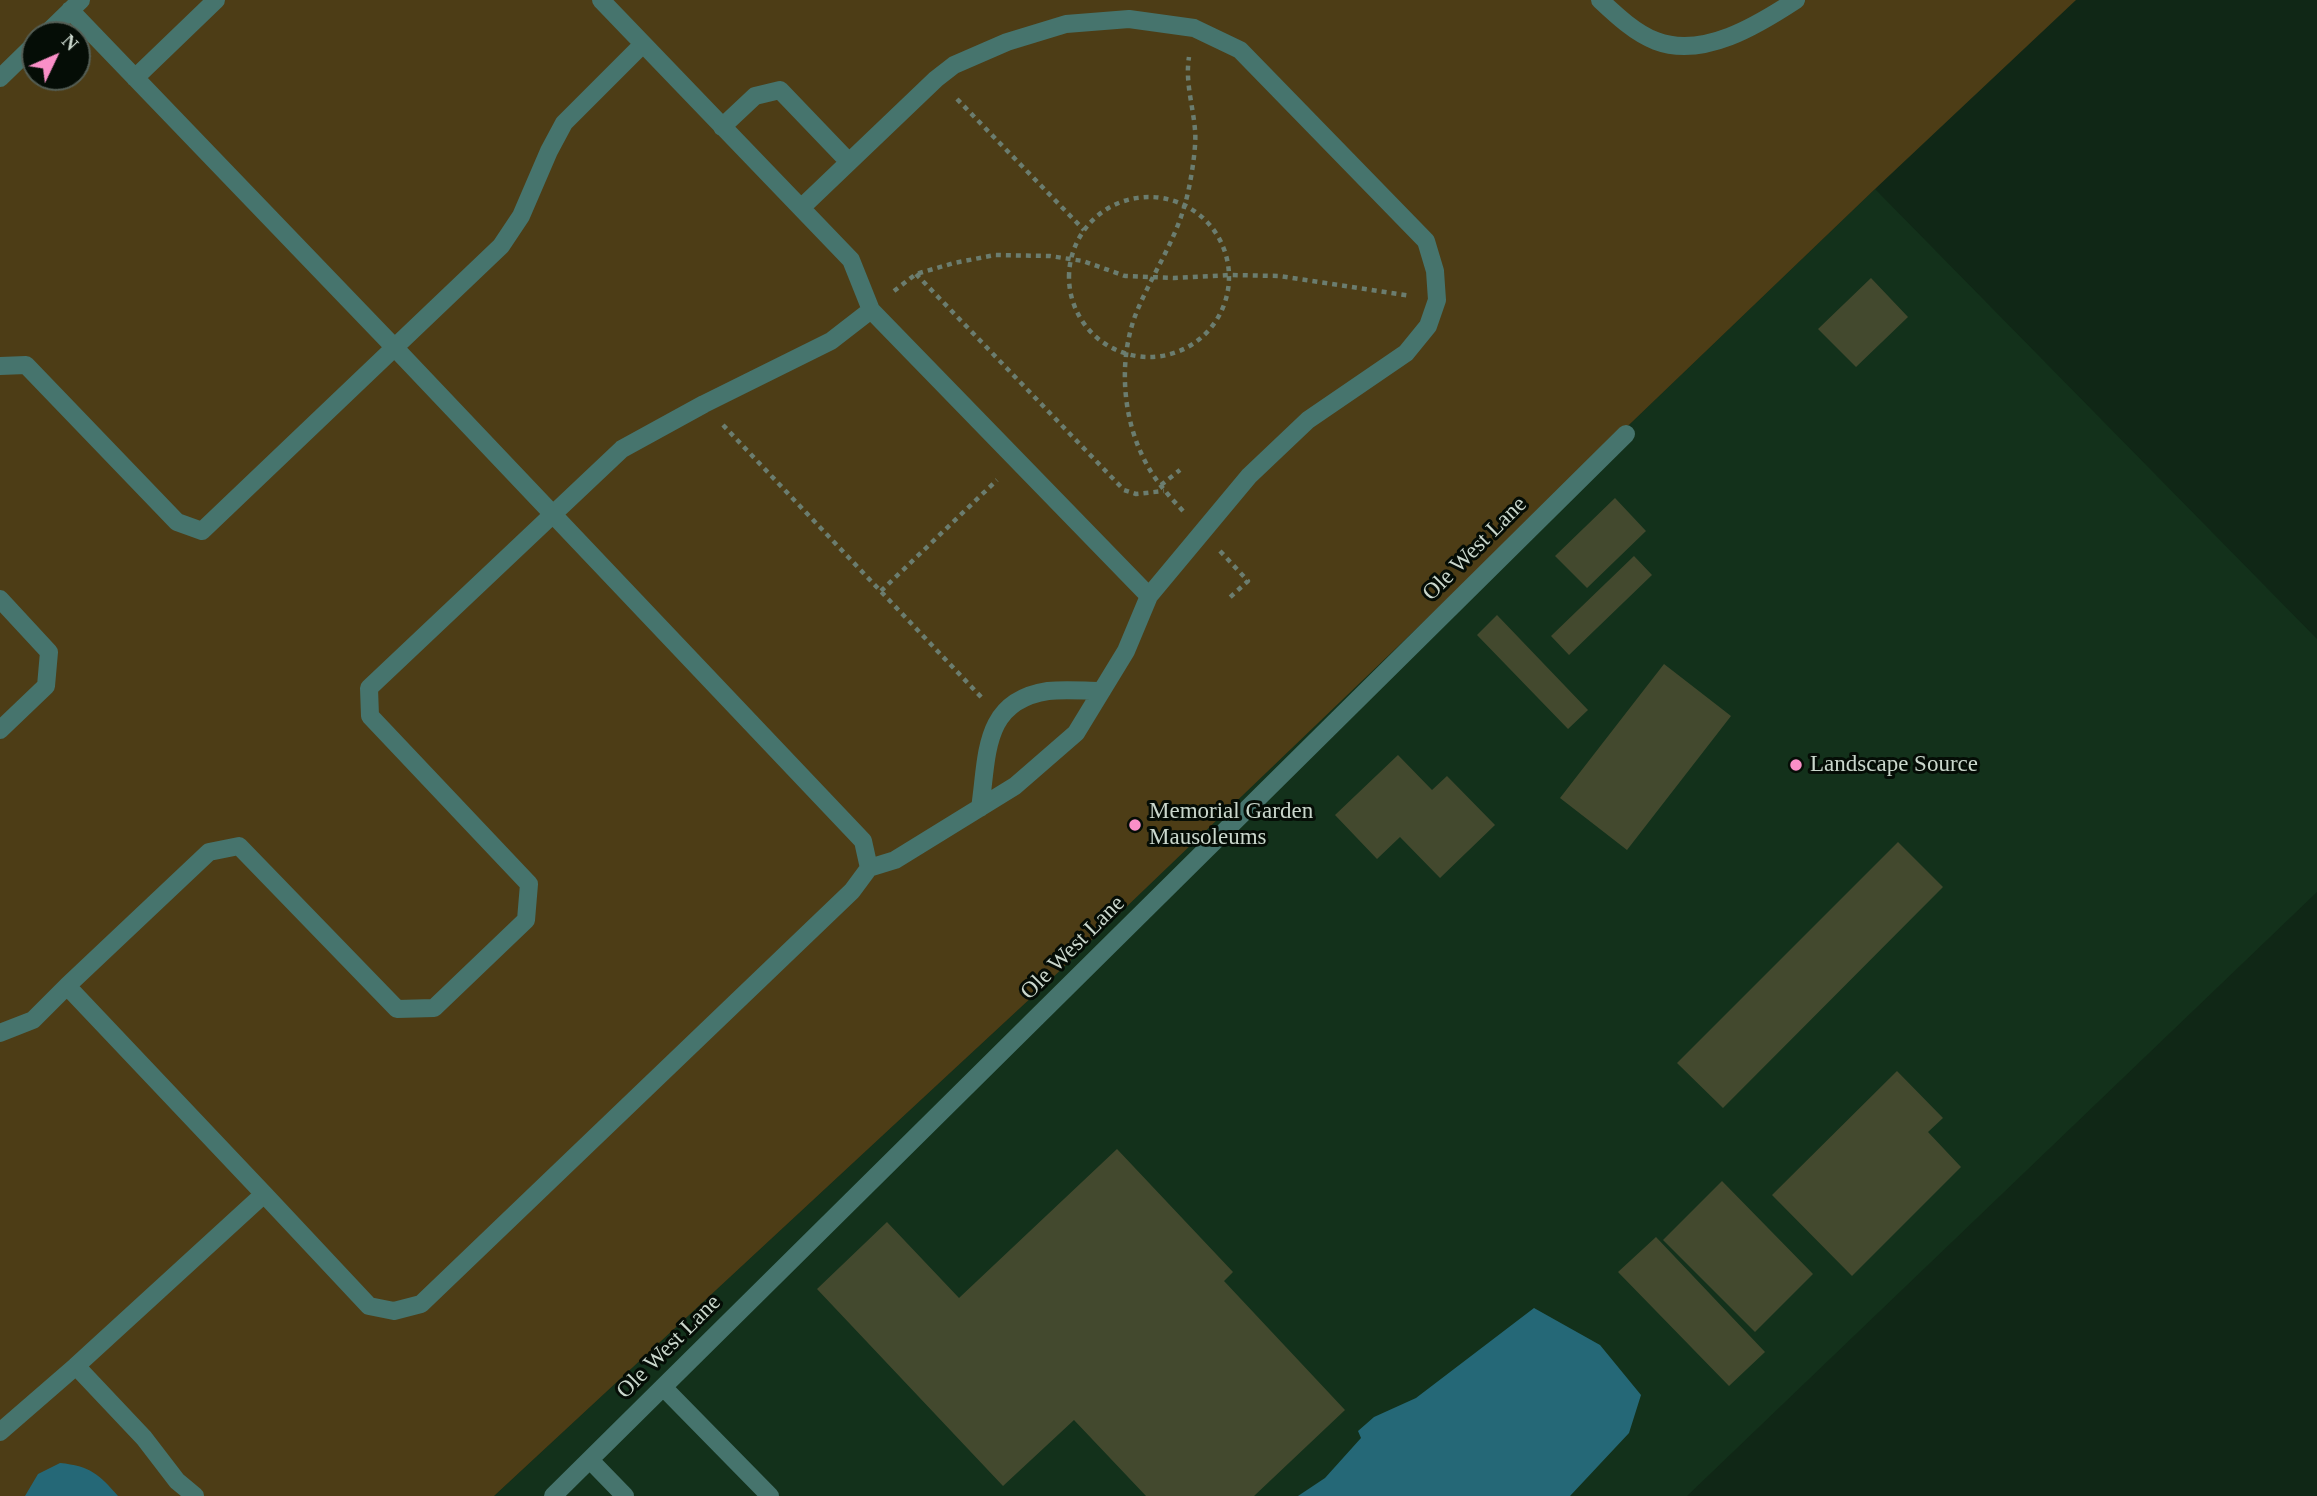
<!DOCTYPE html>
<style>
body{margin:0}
#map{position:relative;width:2317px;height:1496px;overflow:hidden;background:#102716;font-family:"Times New Roman",serif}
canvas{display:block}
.north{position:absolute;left:21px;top:21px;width:70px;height:70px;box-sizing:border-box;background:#050d06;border:2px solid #545e55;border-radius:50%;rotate:46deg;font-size:19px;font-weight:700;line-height:28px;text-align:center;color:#cad7cc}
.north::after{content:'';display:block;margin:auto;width:24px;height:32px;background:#fa8fc7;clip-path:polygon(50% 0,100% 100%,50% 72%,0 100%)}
</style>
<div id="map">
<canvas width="2317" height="1496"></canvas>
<div class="north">N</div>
</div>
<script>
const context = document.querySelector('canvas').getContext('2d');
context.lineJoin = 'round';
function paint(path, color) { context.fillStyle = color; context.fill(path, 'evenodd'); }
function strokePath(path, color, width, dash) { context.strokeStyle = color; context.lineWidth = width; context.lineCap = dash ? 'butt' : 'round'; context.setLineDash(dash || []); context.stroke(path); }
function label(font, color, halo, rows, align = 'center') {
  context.font = font + ' "Times New Roman",serif'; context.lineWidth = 6; context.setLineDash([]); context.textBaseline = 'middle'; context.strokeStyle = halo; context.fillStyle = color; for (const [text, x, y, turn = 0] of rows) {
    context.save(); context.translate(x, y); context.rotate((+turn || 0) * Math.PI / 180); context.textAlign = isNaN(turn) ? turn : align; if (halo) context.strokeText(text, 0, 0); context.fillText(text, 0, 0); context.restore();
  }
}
const built = new Path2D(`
 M1875,189L2317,639V892L1687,1496H494L1047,983Z`);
const green = new Path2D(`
 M0,0H2076L1875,189L1047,983L494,1496H0ZM35,35H77V77H35Z`);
const water = new Path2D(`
 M1534,1308L1600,1345L1641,1395L1629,1433L1570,1496H1298L1325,1478L1361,1438L1358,1431L1374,1417L1416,1398Z
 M60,1463C90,1466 99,1474 118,1496H25L38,1474Z`);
const building = new Path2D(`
 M1871,278L1908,317L1856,367L1818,329Z
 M1615,498L1646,531L1587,588L1555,556Z
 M1634,556L1652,575L1569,655L1551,636Z
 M1497,615L1588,710L1568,729L1477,635Z
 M1664,664L1731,716L1627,850L1560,798Z
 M1398,755L1432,790L1447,776L1495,825L1440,878L1400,837L1377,859L1335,815Z
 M1898,842L1943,887L1723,1108L1677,1063Z
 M1897,1071L1943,1118L1928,1132L1961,1167L1852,1276L1772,1195Z
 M1117,1149L1233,1272L1224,1281L1345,1410L1254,1496H1146L1074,1420L1003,1486L817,1289L887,1222L959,1298Z
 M1722,1181L1813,1274L1755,1332L1663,1240Z
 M1656,1237L1765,1352L1729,1386L1618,1272Z`);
const path = new Path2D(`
 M957,99L1084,230
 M1069 277a80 80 0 1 1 160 0a80 80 0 1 1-160 0Z
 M916,274L1124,490L1136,494L1164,491
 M894,291L916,274L954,263L995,255L1050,256L1070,259L1083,261L1125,276L1174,278L1230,275L1279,276L1411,296
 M723,425L982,698
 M1161,485L1180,470
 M1183,511C1171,498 1159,485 1150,470C1122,424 1117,360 1137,311C1152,275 1175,241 1185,204C1190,188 1197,146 1195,130C1193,105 1185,82 1189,57
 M1220,551L1248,581L1227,600
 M881,591L997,480`);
const minor = new Path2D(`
 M1600,0C1616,15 1635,33 1656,41C1703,59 1758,25 1796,0
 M70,10L396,349L863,841L869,868
 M45,35L81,0
 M0,78L35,44
 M135,78L216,0
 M722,127L755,96L780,90L849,162
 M871,310L1149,596
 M0,366L26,365L177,522L202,531L501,246L521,216L549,151L564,123L643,44
 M0,599L49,652L46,686L0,730
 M980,808C988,755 982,701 1048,691C1066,689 1085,691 1102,691
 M0,1033L33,1020L67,986
 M264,1194L369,1306L394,1311L421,1304L852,891L869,868L895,860L1015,786L1076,733L1126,651L1149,596L1249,476L1308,420L1406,353L1428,326L1437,300L1435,271L1426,241L1240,50L1194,28L1129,19L1066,24L1007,42L954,65L936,79L801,208
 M76,1366L264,1194L67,986L209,852L239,846L397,1009L434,1008L526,920L529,884L370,716L369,688L622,449L704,404L831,341L871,310L851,260L601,0
 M663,1387L770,1496
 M0,1432L76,1366L144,1438L177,1481L195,1496
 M590,1460L625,1496
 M553,1496L1626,434`);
const markers = [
 [1796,765,7,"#fa8fc7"],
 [1135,825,7,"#fa8fc7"]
];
const streetNames = [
 ["Ole West Lane",1475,549,-45],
 ["Ole West Lane",1073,948,-45],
 ["Ole West Lane",669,1347,-45]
];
const poiNames = [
 ["Landscape Source",1810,765],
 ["Memorial Garden",1149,812],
 ["Mausoleums",1149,838]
];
paint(built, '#13311b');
paint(green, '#4d3d16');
paint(water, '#256877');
paint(building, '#43492e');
strokePath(path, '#6b7d6f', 4.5, [5, 5]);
strokePath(minor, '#46746d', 18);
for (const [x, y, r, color] of markers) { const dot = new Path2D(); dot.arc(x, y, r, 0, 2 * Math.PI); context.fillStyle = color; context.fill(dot); strokePath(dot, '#050d06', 2.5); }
label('23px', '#cad7cc', '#050d06', streetNames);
label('23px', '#cad7cc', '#050d06', poiNames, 'left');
</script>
